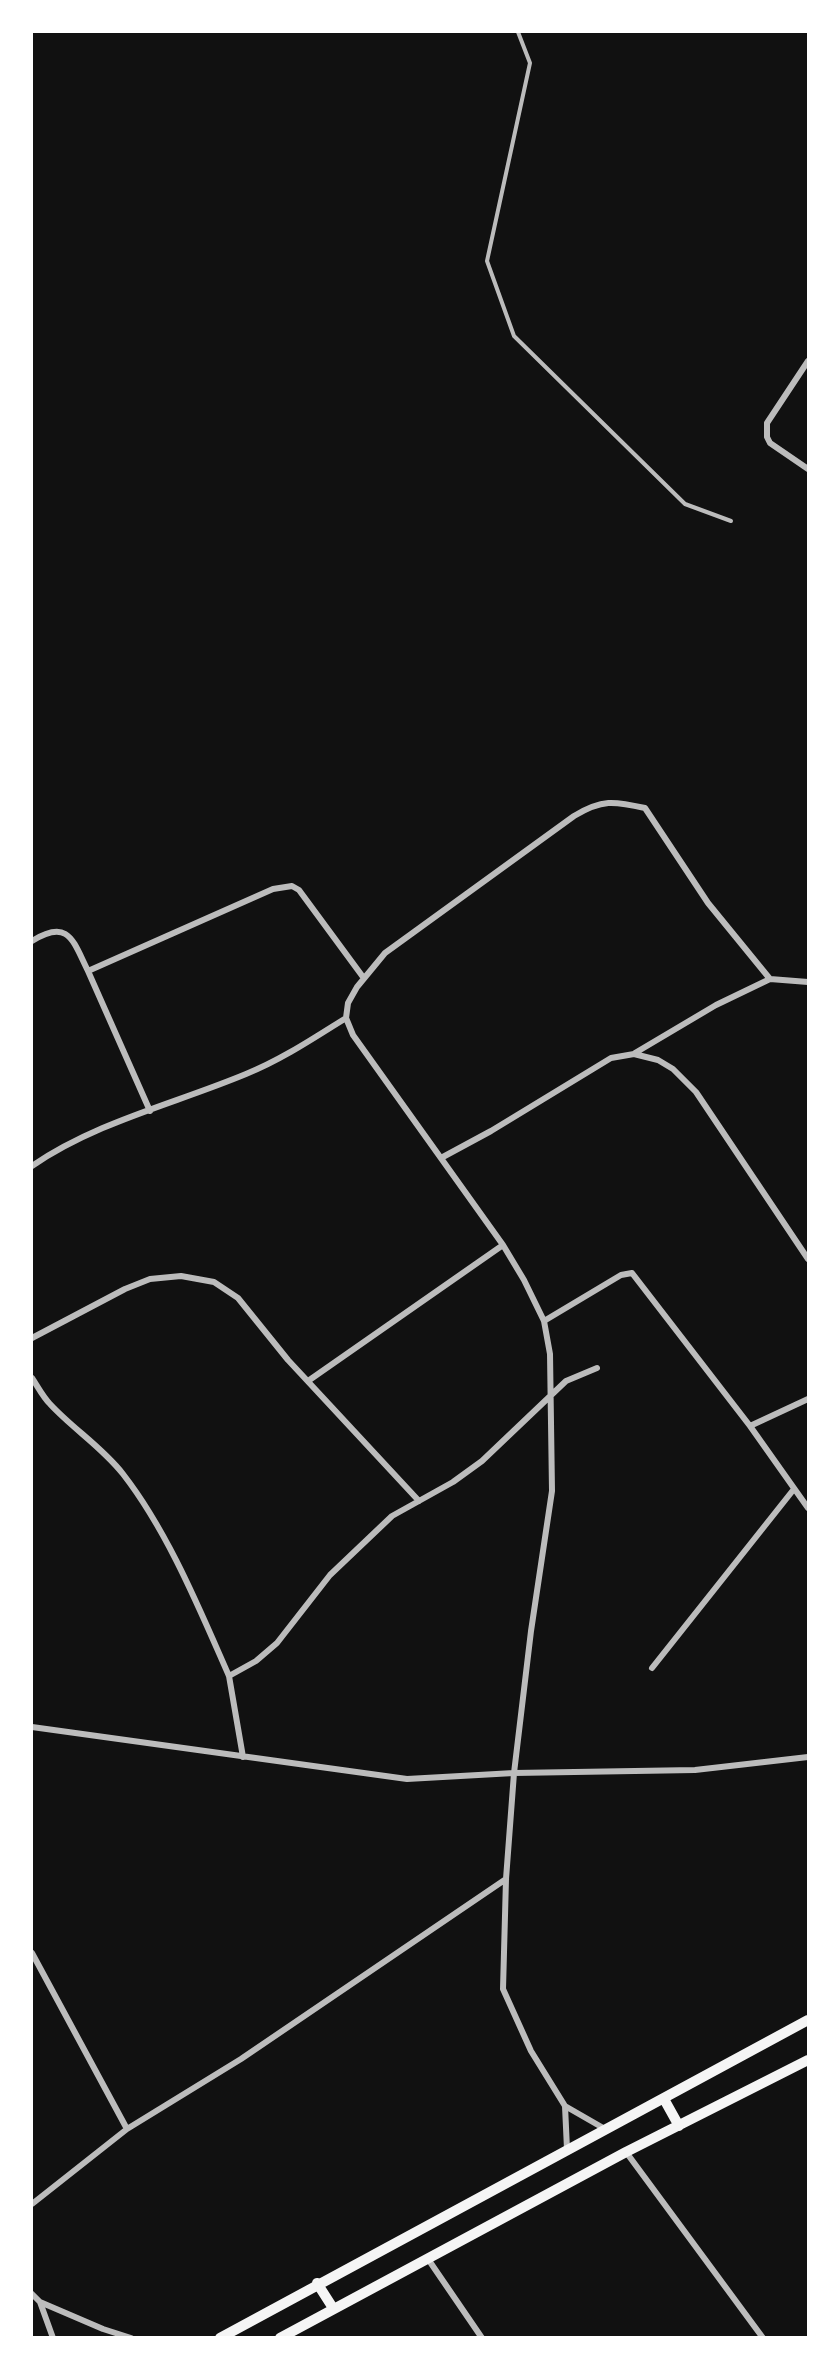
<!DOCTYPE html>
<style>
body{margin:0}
#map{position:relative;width:840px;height:2369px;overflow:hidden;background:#111;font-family:"DejaVu Sans",sans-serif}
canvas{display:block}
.frame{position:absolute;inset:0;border:33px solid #fff;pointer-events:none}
</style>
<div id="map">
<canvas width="840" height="2369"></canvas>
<div class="frame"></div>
</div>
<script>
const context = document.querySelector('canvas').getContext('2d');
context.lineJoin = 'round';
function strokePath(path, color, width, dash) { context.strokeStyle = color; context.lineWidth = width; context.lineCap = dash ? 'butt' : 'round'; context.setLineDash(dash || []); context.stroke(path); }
const service = new Path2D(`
 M518,32L530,63L487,261L514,336L685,504L731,521`);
const minor = new Path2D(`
 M808,361L767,423V437L770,443L808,469
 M32,941C69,918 73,941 88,971
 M346,1018L348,1003L357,987L385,953L574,816C602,799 614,801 645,808L708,903L770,979
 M635,1053L716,1005L770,979L808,982
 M150,1111L88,971L273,889L292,886L299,890L363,977
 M441,1158L491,1131L611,1058L634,1054L658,1060L673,1069L696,1092L808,1259
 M32,1166C96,1122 174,1104 246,1074C281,1060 314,1038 346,1018L353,1035L503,1245L524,1280L544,1321L550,1354L552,1491L531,1631L514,1773L506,1879L503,1989L531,2051L565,2106L567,2149
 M544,1321L621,1275L632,1273L750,1426L808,1508
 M32,1338L125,1289L150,1279L181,1276L214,1282L238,1298L288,1360L419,1501
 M32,1378C38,1387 43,1397 50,1404C73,1429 102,1447 123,1474C168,1532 199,1608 229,1676L256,1661L277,1643L330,1575L392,1516L453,1482L482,1461L566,1381L597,1368
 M308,1381L503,1245
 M750,1426L808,1399
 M652,1668L794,1489
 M229,1676L243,1757
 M32,1727L407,1779L514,1773L695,1770L808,1757
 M32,1953L127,2129L32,2204
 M565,2106L605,2129
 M127,2129L241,2059L506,1879
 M626,2152L763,2338
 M428,2259L482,2338
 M32,2294L40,2302L53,2338
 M40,2302L103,2329L131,2338`);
const secondary = new Path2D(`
 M664,2099L679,2126
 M317,2283L333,2308
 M220,2338L808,2020
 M280,2338L626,2152L808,2060`);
strokePath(service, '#bcbcbc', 4);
strokePath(minor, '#bcbcbc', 6);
strokePath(secondary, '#f5f5f5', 10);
</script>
